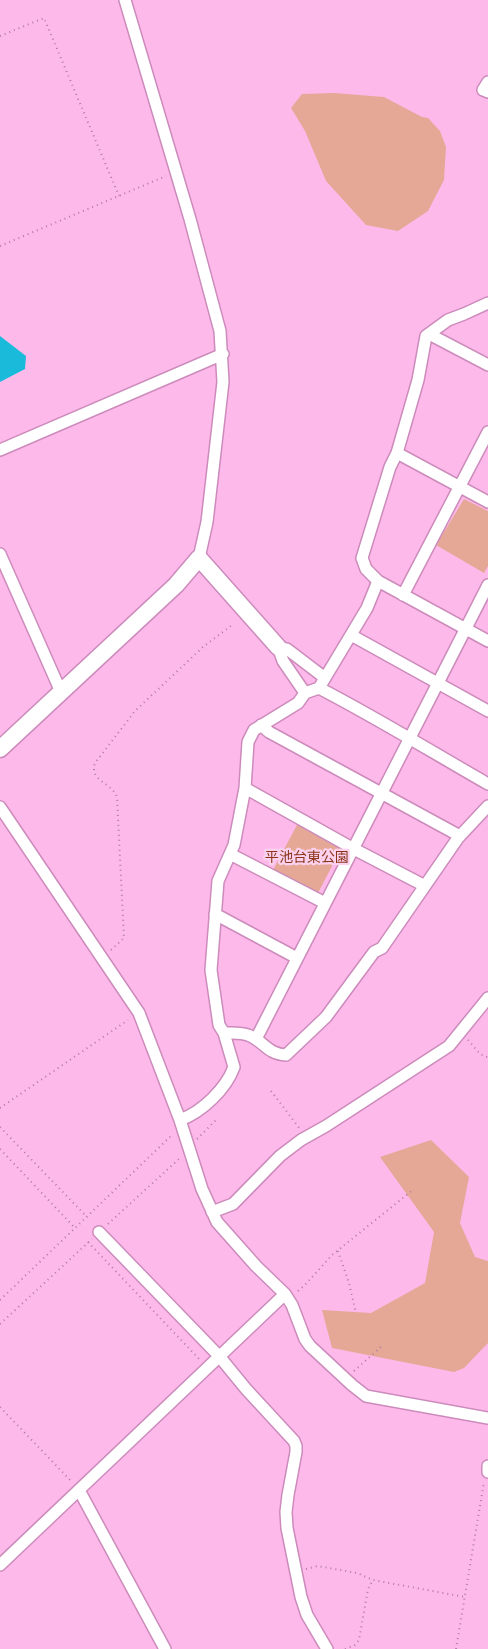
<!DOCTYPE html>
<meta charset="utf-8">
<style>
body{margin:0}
canvas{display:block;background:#feb9eb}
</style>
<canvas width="488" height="1649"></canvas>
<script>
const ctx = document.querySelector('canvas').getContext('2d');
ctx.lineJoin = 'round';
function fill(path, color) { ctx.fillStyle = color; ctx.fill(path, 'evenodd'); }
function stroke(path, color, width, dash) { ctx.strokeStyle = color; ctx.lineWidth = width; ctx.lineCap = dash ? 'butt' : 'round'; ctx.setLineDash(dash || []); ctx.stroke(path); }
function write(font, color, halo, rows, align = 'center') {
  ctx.font = font + ' Overpass,"Noto Sans JP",sans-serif'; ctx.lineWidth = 4.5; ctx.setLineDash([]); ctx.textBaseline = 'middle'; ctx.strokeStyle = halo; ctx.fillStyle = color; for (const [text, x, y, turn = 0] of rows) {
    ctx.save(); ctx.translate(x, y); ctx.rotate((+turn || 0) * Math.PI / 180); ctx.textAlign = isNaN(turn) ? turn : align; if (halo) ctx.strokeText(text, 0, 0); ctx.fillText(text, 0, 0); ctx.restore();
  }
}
fill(new Path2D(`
 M334 93 384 97 422 117 428 118 440 131 446 147 444 180 428 211 398 231 366 225 326 181 305 131 291 108 302 94Z
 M464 499 488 511V566L484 573 436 545Z
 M298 823 342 847 317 895 272 872Z
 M431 1140 469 1177 460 1223 475 1257 488 1261V1343L464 1368 454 1372 332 1348 322 1310 371 1313 425 1283 434 1232 380 1157Z`), '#e5a896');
fill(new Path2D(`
 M0 336 26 356 25 369 0 382Z`), '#19bada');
const street = new Path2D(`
 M125 0 190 219 220 331 223 382 207 522 199 558
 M488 82 483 90 488 92
 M429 334 488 365
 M0 450 223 354
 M397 453 488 502
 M0 554 61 692
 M378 581 488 641
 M403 595 488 432
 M351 635 488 711
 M319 688C377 718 432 752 488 784
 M305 693 283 661 278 647 287 649 325 678
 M261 725 269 732 460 836
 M245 788 354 849 425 886
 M0 807 139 1013 180 1120 202 1189 217 1222 256 1266 285 1294 292 1305 305 1339 310 1346 352 1385 366 1396 488 1418
 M230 854 325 903
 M215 914 297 958
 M224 1033C231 1033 241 1032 248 1035 264 1041 267 1054 286 1055L326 1017 374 952 382 948 458 838 488 806
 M256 1039 488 585
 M180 1120C202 1112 226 1089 234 1067L224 1033 219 1025 211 970 218 881 234 845 245 788 248 742 254 730 298 703 305 693 319 688 367 608 378 581 366 569 362 558 390 467 397 453 418 380 426 336 448 320 464 314 488 303
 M212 1212 233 1204 280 1156 301 1140 326 1126 449 1046 488 998
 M99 1232 219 1356 246 1389 294 1441 296 1446V1452L288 1495 286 1512 287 1528 301 1597 307 1615 327 1649
 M488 1466V1472
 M79 1490 165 1649
 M0 1565 285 1294`);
const secondary = new Path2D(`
 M0 749 176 585 199 558 278 647`);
stroke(street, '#cc8bbb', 14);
stroke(secondary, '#cc8bbb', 19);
stroke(new Path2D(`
 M0 36 44 18 119 196
 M0 246 166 176
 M111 950 124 938 117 797C111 782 89 781 95 763L135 711 203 647 232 625
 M468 1040C474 1046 479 1056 488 1057
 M271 1091 300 1129
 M0 1108 128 1020
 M0 1127 87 1217
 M197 1139 217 1119
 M0 1149 75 1228
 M108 1224 180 1158
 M88 1242 200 1360
 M338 1251 349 1283 356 1313
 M298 1291 305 1285 332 1255 414 1189
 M0 1300 172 1135
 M0 1324 92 1239
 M354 1371 382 1346
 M0 1407 71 1481
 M306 1569 318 1566 357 1573 373 1580 465 1597
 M345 1649 355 1645 359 1640 368 1589 373 1580
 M456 1649 484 1482`), '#af7ca1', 2, [1, 4]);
stroke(street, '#fff', 11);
stroke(secondary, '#fff', 16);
write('14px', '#8b341a', '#fbd1ee', [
 ["平池台東公園",307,859]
]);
</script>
